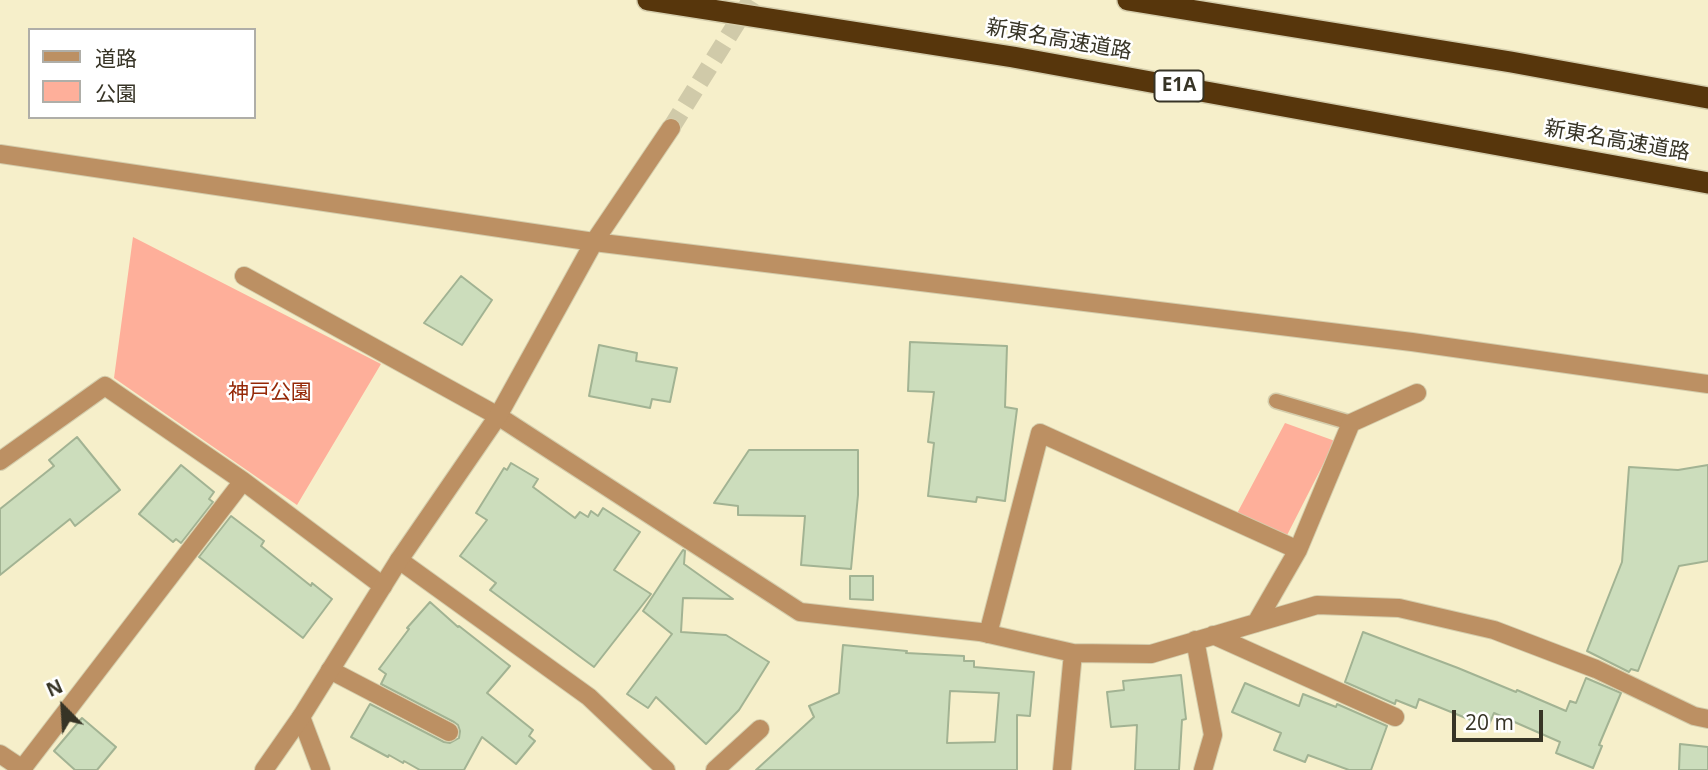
<!DOCTYPE html>
<meta charset="utf-8">
<style>
body{margin:0}
#map{position:relative;width:1708px;height:770px;overflow:hidden;background:#f6efca;font-family:"Open Sans","Noto Sans JP",sans-serif}
canvas{display:block}
.legend{position:absolute;left:28px;top:28px;width:228px;height:91px;box-sizing:border-box;background:#fff;border:2px solid #afaea8;margin:0;padding:9px 12px;list-style:none;font-size:21px;color:#373426}
.legend li{display:flex;align-items:center;gap:14px;height:35px}
.legend b{width:35px;border:2px solid #afaea8}
.north{position:absolute;left:28px;top:672px;width:70px;height:70px;-webkit-text-stroke:5px #fff;paint-order:stroke;rotate:336deg;font-size:19px;font-weight:700;line-height:28px;text-align:center;color:#373426}
.north::after{content:'';display:block;margin:auto;width:24px;height:32px;background:#373426;clip-path:polygon(50% 0,100% 100%,50% 72%,0 100%)}
.scale{position:absolute;left:1452px;top:710px;width:91px;height:32px;box-sizing:border-box;border:4px solid #373426;border-top:0;padding-left:9px;font-size:21px;line-height:24px;white-space:nowrap;color:#373426;-webkit-text-stroke:5px #fff;paint-order:stroke}
</style>
<div id="map">
<canvas width="1708" height="770"></canvas>
<ul class="legend">
<li><b style="height:9px;background:#bc9063"></b>道路</li>
<li><b style="height:19px;background:#feaf9a"></b>公園</li>
</ul>
<div class="north">N</div>
<div class="scale">20 m</div>
</div>
<script>
const ctx = document.querySelector('canvas').getContext('2d');
ctx.lineJoin = 'round';
function fill(path, color) { ctx.fillStyle = color; ctx.fill(path, 'evenodd'); }
function stroke(path, color, width, dash) { ctx.strokeStyle = color; ctx.lineWidth = width; ctx.lineCap = dash ? 'butt' : 'round'; ctx.setLineDash(dash || []); ctx.stroke(path); }
function write(font, color, halo, rows, align = 'center') {
  ctx.font = font + ' "Open Sans","Noto Sans JP",sans-serif'; ctx.lineWidth = 5; ctx.setLineDash([]); ctx.textBaseline = 'middle'; ctx.strokeStyle = halo; ctx.fillStyle = color; for (const [text, x, y, turn = 0] of rows) {
    ctx.save(); ctx.translate(x, y); ctx.rotate((+turn || 0) * Math.PI / 180); ctx.textAlign = isNaN(turn) ? turn : align; if (halo) ctx.strokeText(text, 0, 0); ctx.fillText(text, 0, 0); ctx.restore();
  }
}
fill(new Path2D(`
 M133 237 381 364 297 505 114 378Z
 M1285 423 1335 441 1281 547 1233 521Z`), '#feaf9a');
const building = new Path2D(`
 M461 276 492 300 462 345 424 323Z
 M910 342 1007 346 1005 407 1017 409 1005 501 977 497 976 502 928 496 934 443 928 442 934 392 908 391Z
 M599 345 637 353 636 361 677 368 670 402 652 399 650 408 589 396Z
 M77 437 120 490 75 526 70 519 0 575V509L54 466 49 460Z
 M749 450H858V495L851 569 801 565 805 516 738 515V506L714 503Z
 M511 463 538 479 533 487 575 518 580 512 588 517 591 511 598 516 603 508 640 532 614 570 651 594 594 667 490 590 496 583 460 556 487 520 476 513 504 468 507 470Z
 M181 465 214 492 209 499 213 502 181 543 176 539 173 542 139 514Z
 M1708 465V561L1679 566 1638 671 1631 669 1629 672 1587 651 1622 562 1629 467 1678 470Z
 M231 516 264 541 261 546 311 586 312 583 332 599 303 638 199 557Z
 M683 550 685 551 684 564 733 599 683 598 681 632 726 635 769 662 739 710 706 744 656 697 648 708 627 694 672 634 643 611Z
 M850 576H873V600L850 599Z
 M430 602 458 627 459 626 510 666 487 693 533 730 529 736 535 741 516 764 482 737 464 770H420L404 761 403 763 389 755 388 757 351 737 370 704 444 742 450 743 459 738 460 731 458 725 454 722 381 684 386 674 379 669 409 629 407 628Z
 M1363 632 1458 668 1516 692 1517 690 1566 711 1570 701 1576 703 1586 678 1621 693 1599 745 1602 746 1593 768 1556 753 1560 742 1494 713 1488 727 1419 699 1416 708 1396 700 1395 704 1345 682Z
 M843 645 907 651 906 653 964 656V661H974V667L1034 672 1030 716 1017 715V770H756L814 717 809 706 839 693ZM950 691 999 693 995 742 947 743Z
 M1181 675 1186 719 1182 720 1179 770H1135L1137 725 1111 727 1107 692 1124 690 1123 681Z
 M1245 683 1299 706 1303 694 1336 707 1337 704 1387 726 1371 770H1349L1308 755 1305 762 1274 750 1281 733 1232 712Z
 M82 718 116 747 97 770H75L54 751Z
 M1680 744 1708 747V770H1679Z`);
fill(building, '#ccddbc');
stroke(building, '#a2b393', 2);
stroke(new Path2D(`
 M671 128 751 0`), '#d0caa9', 18, [18, 9]);
const service = new Path2D(`
 M1276 401 1351 423`);
const minor = new Path2D(`
 M244 276 498 416 800 612 980 632 1073 653 1151 654 1317 605 1399 608 1494 630 1596 669 1694 716 1708 719
 M0 461 105 386 243 481
 M1298 550 1351 423 1417 393
 M399 560 589 697 666 770
 M988 634 1040 433 1298 550 1256 623
 M1213 635 1395 717
 M1195 640 1213 735 1203 770
 M330 670 449 732
 M301 717 321 770
 M0 754 24 770
 M22 769 243 481 383 586
 M715 770 760 729
 M1062 770 1073 653`);
const tertiary = new Path2D(`
 M0 154 594 242 1412 342 1708 384
 M264 770 301 717 399 560 498 416 594 242 671 128`);
const motorway = new Path2D(`
 M648 0 1013 57 1708 183
 M1128 0 1511 62 1708 98`);
stroke(service, '#d4cdac', 17);
stroke(minor, '#d4cdac', 20);
stroke(tertiary, '#d4cdac', 20);
stroke(motorway, '#d4cdac', 24);
stroke(service, '#bc9063', 14);
stroke(minor, '#bc9063', 18);
stroke(tertiary, '#bc9063', 18);
stroke(motorway, '#57360c', 21);
for (const [x, y, w] of [
 [1179,86,49]
]) { const box = new Path2D(); box.roundRect(x - w / 2, y - 15.5, w, 31, 5); ctx.fillStyle = '#fff'; ctx.fill(box); stroke(box, '#373426', 2); }
write('bold 19px', '#373426', null, [
 ["E1A",1179,86]
]);
write('21px', '#373426', '#fff', [
 ["新東名高速道路",1059,40,10],
 ["新東名高速道路",1617,141,10]
]);
write('21px', '#952807', '#fff', [
 ["神戸公園",270,393]
]);
</script>
